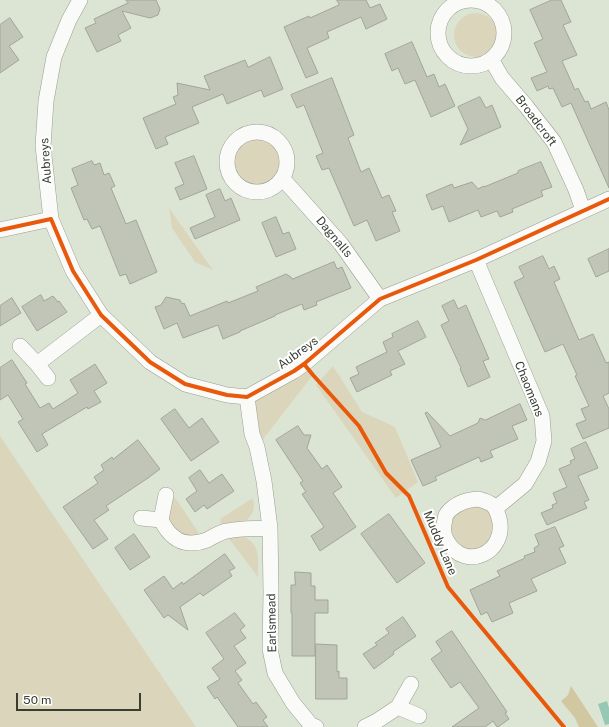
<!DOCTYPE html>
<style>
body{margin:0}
#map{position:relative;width:609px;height:727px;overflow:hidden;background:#dce5d4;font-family:"Public Sans",sans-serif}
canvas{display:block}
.scale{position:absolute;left:16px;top:693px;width:125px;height:18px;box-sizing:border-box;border:2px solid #383e32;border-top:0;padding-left:5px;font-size:12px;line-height:14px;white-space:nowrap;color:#383e32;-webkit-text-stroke:3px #fff;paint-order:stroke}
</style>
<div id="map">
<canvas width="609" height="727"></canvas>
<div class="scale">50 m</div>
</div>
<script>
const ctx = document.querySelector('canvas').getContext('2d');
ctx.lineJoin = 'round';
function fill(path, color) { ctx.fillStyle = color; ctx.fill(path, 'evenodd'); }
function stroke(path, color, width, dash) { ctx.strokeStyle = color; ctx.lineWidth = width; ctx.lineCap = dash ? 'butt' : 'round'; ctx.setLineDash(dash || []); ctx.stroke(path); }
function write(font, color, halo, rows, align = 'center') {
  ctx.font = font + ' "Public Sans",sans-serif'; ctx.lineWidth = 4; ctx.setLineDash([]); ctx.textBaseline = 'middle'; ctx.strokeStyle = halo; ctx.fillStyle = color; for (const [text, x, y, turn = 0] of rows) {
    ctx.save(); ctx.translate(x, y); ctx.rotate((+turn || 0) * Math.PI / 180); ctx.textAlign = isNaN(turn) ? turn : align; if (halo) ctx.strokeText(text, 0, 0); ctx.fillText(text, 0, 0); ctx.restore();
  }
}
fill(new Path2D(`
 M454 35a22 22 0 1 1 44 0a22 22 0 1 1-44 0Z
 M232 162a25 25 0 1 1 50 0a25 25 0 1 1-50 0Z
 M169 208 213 270 195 262 172 228Z
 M304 364 313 375 257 447 247 397Z
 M333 366 362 412 395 427 418 482 396 498 316 385Z
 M0 436 196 727H0Z
 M171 498 176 499 199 533 190 537 176 532 168 519Z
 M253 498C255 510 254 512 246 521L221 524 220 519Z
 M478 499 500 523 484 555 450 548 446 514Z
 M239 534C262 544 258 556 258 577L227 536Z`), '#dbd6bb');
fill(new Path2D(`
 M571 686 598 727H579L575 718 561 701 568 695Z`), '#d1c8a2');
fill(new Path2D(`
 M607 701 609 708V724L605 725 598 704Z`), '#96c8b4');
const building = new Path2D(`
 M126 0H156L160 9 158 15 150 18 122 11 131 28 118 35 121 41 97 52 85 28 96 23 94 19 128 3Z
 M337 0H366L370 8 380 4 387 19 366 29 361 17 327 32 329 38 307 48 318 73 306 78 284 27 309 16 310 18 339 5Z
 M552 0H561L571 22 563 25 577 55 562 61 575 90 578 88 585 102 588 101 591 109 606 102 609 110V188L571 103 562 107 553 88 549 89 548 86 537 91 531 78 547 72 534 43 543 39 530 10Z
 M10 18 23 37 9 46 19 60 0 73V25Z
 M412 42 427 77 434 74 439 87 445 84 455 106 431 117 415 80 405 84 398 68 392 71 385 54Z
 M270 57 283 89 264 97 261 90 227 104 223 94 192 107 199 123 165 137 168 144 156 149 143 118 176 104 173 97 178 95 177 83 210 90 204 76 245 60 248 67Z
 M332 78 354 135 348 138 361 172 369 168 382 198 389 195 396 211 392 212 400 231 376 241 367 220 354 226 329 168 322 170 316 156 323 153 304 105 297 108 291 95Z
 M480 97 486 108 492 105 501 127 460 145 468 129 458 107Z
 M194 156 207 189 180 200 175 188 184 184 175 163Z
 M92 161 94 165 100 163 104 175 109 173 115 186 111 188 126 224 136 220 157 272 130 284 126 274 120 276 100 226 92 229 87 219 84 220 71 188 78 185 72 169Z
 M541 162 552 187 541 191 543 196 512 209 513 212 500 217 497 211 481 217 478 210 449 222 443 206 432 210 426 195 452 184 454 188 472 182 478 189 484 186V187L518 173V171Z
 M220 189 225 201 231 198 240 220 195 239 190 228 215 217 206 195Z
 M276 217 283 234 289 232 296 249 276 257 262 223Z
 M609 249V271L596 277 588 259Z
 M543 256 549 269 554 266 560 279 554 282 579 340 593 334 606 363 609 362V393L603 396 609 409V428L583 439 576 424 586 420 581 409 589 406 575 376 577 375 563 344 545 352 514 282 524 277 519 267Z
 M334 262 337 269 342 267 351 288 316 302 317 305 304 310 302 304 275 315V316L240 331V332L223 339 218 325 183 338 177 323 164 329 155 307 161 305 166 297 180 300 182 304 184 303 190 316 227 301 228 303 258 291 256 287 286 274 291 277 292 279Z
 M41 295 44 301 53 296 58 302 59 301 67 312 37 331 22 307Z
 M12 298 21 313 0 326V306Z
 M454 300 458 309 466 305 489 359 483 361 490 377 468 387 460 369 461 368 441 325 449 321 442 306Z
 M418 321 426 337 398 351 405 364 390 371 392 375 357 392 350 378 359 374 356 367 387 352 383 342 393 337 392 334Z
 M12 360 27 383 25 384 40 408 49 403 53 409 78 393 70 380 95 364 107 383 94 391 101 402 88 409 87 407 42 434 48 445 37 452 18 422 23 419 8 395 0 400V368Z
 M520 404 527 420 512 426 518 439 490 451 493 457 481 462 479 457 435 477 437 480 423 486 411 460 441 447 425 413 427 412 450 436 478 423 480 418 485 420Z
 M175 409 189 428 202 418 219 442 191 461 161 419Z
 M298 426 304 435H311L307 448 322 469 327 465 342 487 333 493 356 527 320 551 311 536 324 527 302 494 306 492 300 483 303 481 276 440Z
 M138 440 160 469 148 478 106 506 109 510 94 520 108 539 93 549 63 507 98 483 94 477 104 470 101 465 112 457 113 459Z
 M586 442 598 468 578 476 589 500 584 502 587 508 547 525 541 513 553 508 552 505 557 503 553 493 567 487 559 469 571 464 570 461 575 459 571 449Z
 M200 470 209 483 222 474 234 491 207 509 204 505 195 512 186 499 197 491 189 478Z
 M389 514 425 563 397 583 361 534Z
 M555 527 564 546 559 548 566 563 531 579 537 591 509 603 513 613 492 622 487 612 481 615 470 590 500 576 497 571 525 558 524 556 535 552 534 548 539 545 535 535Z
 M134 534 150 557 130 570 115 548Z
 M225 554 235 568 229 571 232 576 203 596 200 593 180 607 188 630 168 615 164 618 144 590 164 576 173 589 182 582 183 584Z
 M295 572 311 573V586H315V600H328V613H315V656H292V613H291V585H295Z
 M235 613 245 626 240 630 246 638 234 646 246 663 235 671 242 680 238 683 253 704 256 702 267 717 263 720 268 727H238L217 697 215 699 207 687 220 679 212 668 224 659 206 633Z
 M403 617 416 636 393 652 394 654 374 669 363 654 377 645 375 643 389 633 386 629Z
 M452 631 507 712 505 713 509 719 498 727H497L493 721 485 727H452L479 708 460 682 451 688 431 659 442 651 436 642Z
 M316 644 337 645V672L339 671V678H347V699H316Z`);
fill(building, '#c1c5b8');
stroke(building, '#a1a597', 1);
const street = new Path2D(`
 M80 0 69 20 54 57 46 101 43 146 51 219 73 271 101 315 150 362 185 384 227 395 247 397 294 371 304 364 380 299 476 260 609 199
 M438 33a33 33 0 1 1 66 0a33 33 0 1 1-66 0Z
 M491 59 502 78 526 106 554 142 576 190 583 210
 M227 162a30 30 0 1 1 60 0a30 30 0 1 1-60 0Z
 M283 179 341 244 380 299
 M0 230 51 219
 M476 260 542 416 544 441 538 462 525 484 496 508
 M20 346 37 364 48 378
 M37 364 101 315
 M247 397 252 434 257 447 264 481 270 528 271 592 270 649 275 673 293 703 311 725 316 727
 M166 495 161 520C164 526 168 533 174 537 183 545 197 544 207 540 213 537 220 532 227 531 241 528 256 529 270 528
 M478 499C492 503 495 504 499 518 508 552 465 573 447 541 444 536 443 529 444 524 445 521 445 517 446 515 447 513 449 511 450 510 459 502 467 500 478 499Z
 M141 518 161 520
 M398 707 419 716
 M365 727 377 721 398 707 411 684`);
stroke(street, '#979d90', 16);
stroke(street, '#fafbf9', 15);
stroke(new Path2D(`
 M0 230 51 219 73 271 101 315 150 362 185 384 227 395 247 397 294 371 304 364 380 299 476 260 609 199
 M304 364 313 375 359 426 386 473 409 496 448 587 564 727`), '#e8590c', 4);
write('12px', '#383e32', '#fff', [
 ["Broadcroft",536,121,53],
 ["Aubreys",46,161,-94],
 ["Dagnalls",334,237,50],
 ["Aubreys",298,353,-36],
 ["Chaomans",529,389,68],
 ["Muddy Lane",440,543,67],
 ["Earlsmead",272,623,-91]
]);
</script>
